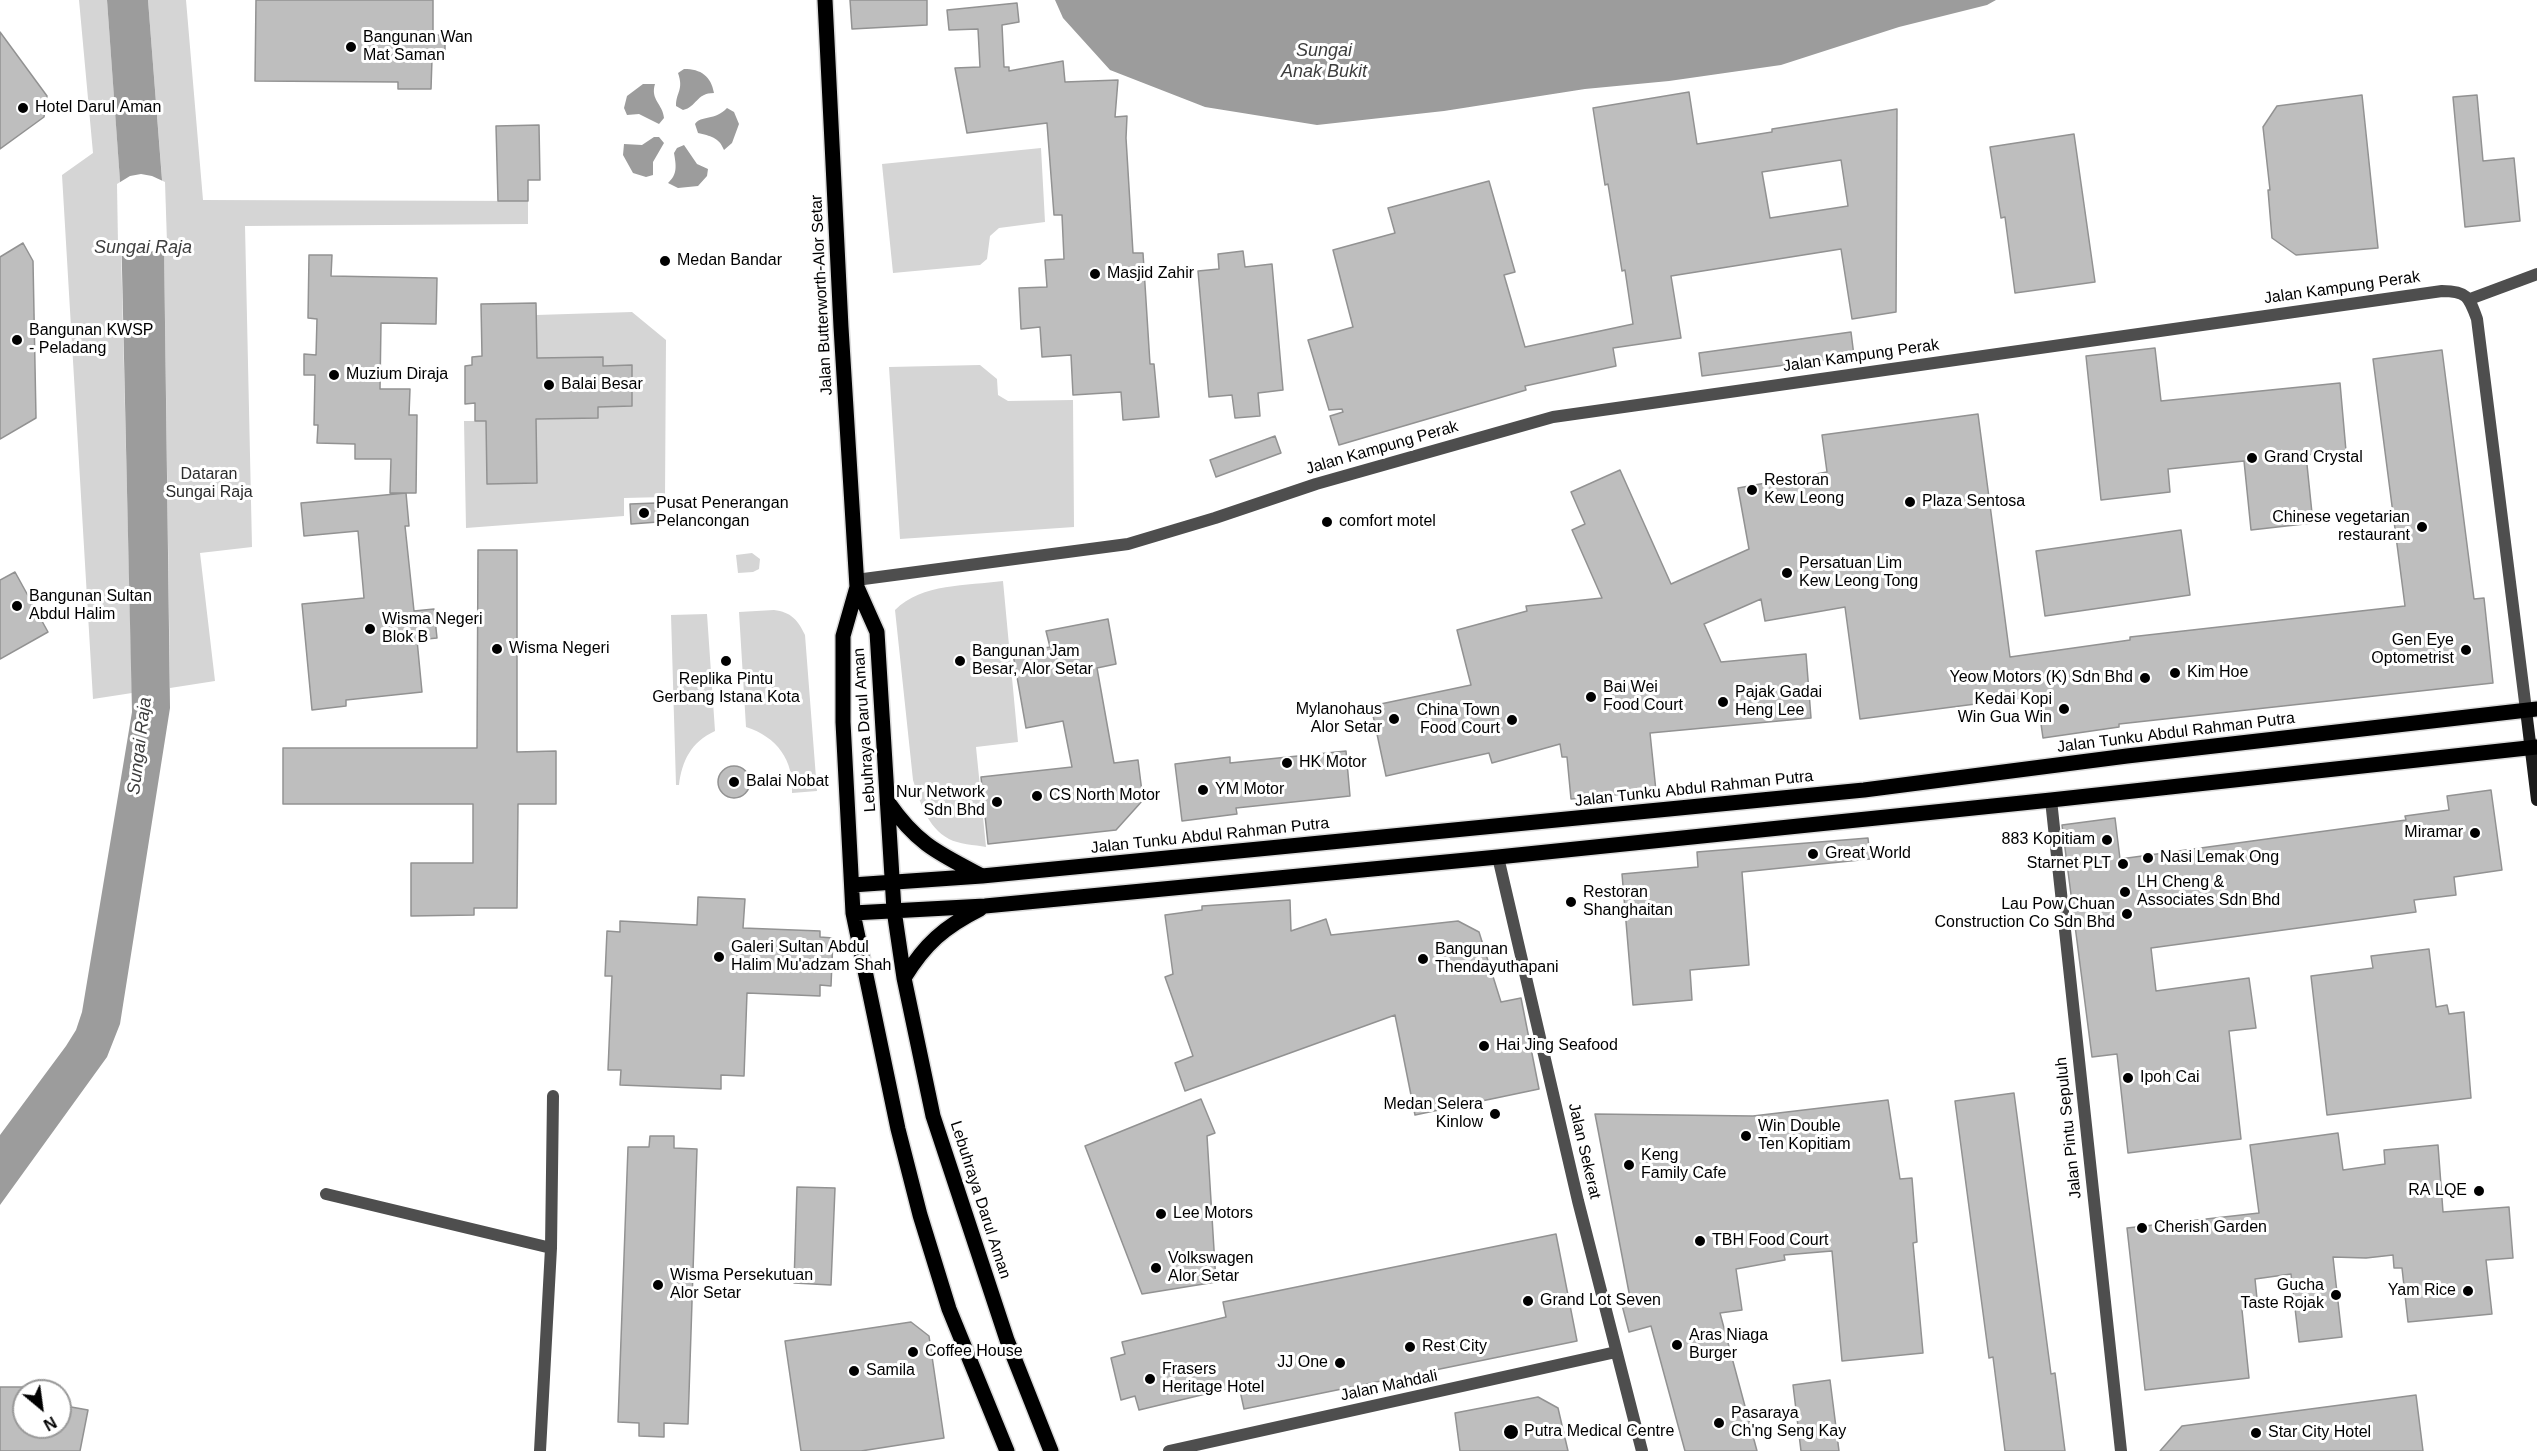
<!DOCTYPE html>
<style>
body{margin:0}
#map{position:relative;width:2537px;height:1451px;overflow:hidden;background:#fff;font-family:Helvetica,sans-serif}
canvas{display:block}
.north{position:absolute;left:12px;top:1379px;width:60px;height:60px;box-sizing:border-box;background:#fff;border:2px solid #999;border-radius:50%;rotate:151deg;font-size:16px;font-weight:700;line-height:24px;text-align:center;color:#000}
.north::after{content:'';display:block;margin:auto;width:21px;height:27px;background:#000;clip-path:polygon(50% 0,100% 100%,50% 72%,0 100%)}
</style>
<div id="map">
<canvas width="2537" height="1451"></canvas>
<div class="north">N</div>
</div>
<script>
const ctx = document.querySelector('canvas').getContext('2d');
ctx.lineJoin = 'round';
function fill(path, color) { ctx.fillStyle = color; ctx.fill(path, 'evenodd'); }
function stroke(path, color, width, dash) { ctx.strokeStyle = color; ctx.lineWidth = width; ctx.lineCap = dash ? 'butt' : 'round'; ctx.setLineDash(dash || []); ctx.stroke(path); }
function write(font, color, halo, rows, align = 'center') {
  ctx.font = font + ' Helvetica,sans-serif'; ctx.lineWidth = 6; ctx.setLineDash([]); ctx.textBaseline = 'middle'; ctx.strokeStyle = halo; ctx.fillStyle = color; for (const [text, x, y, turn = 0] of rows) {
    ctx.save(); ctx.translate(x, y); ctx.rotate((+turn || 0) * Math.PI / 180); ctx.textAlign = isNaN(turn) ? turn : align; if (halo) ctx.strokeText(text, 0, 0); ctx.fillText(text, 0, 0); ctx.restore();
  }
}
fill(new Path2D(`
 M79 0H107L120 180 162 179 148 0H186L203 200 528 201V224L245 226 252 547 200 553 215 681 170 688 164 246 121 248 132 693 93 699 62 175 93 153Z
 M1041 148 1045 222 999 228 990 236 987 259 980 265 893 273 882 164Z
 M632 312 666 340 665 497 624 498V516L466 528 464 421H486L487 484 536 483V419L598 417V407L632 406V365L603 366 537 358 536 315Z
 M980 365 997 379 998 395 1008 401 1073 400 1074 527 900 539 889 367Z
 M752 553 760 559 759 569 753 572 738 573 736 555Z
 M1003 581 1018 742 976 747 986 847C975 845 958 844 949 839 927 827 920 802 913 780L895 610C922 583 967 586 1003 581Z
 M774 610C791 612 798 620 805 635L817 791 792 793C794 760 777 737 746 727L739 612Z
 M707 614 715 731C691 742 682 761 679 785H676L671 615Z`), '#d5d5d5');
fill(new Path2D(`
 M107 0H148L162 180 164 246 170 708 120 1024 107 1057 0 1205V1135L66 1046 76 1030 82 1012 132 712 120 181Z
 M1055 0H1996L1987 5 1899 27 1781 65 1669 81 1585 89 1444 111 1317 125 1205 107 1110 70 1063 18Z
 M684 69C701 69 711 76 714 93 696 93 697 107 683 110L676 106C676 92 684 90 678 73Z
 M643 84H655C650 100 663 104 664 118L659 124 639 114 627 115 624 108 627 96Z
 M727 108 734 112 739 124 732 143 724 150C719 137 710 136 698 133L695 124C701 115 715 121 727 108Z
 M654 137H659L664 143 653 162V175L646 177 633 173 623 155 624 144 642 145Z
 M684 145 697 164 708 169 707 176 698 186 678 188 668 183C678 174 676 165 674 153L677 148Z`), '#9c9c9c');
fill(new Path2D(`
 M141 174 152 176 165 182 167 243 154 251 143 253 132 251 118 244 117 184 130 176Z`), '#fff');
const building = new Path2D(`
 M256 0H433V35H445V59H432L431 89H398V82L255 81Z
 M850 0H927V25L852 29Z
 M1017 3 1019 22 1002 25 1004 67H1009V71L1063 61 1065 82 1118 80 1115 117 1127 116 1126 138 1133 253H1143L1150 364H1154L1159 417 1123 420 1121 392 1073 395 1071 355 1042 357 1040 327 1021 329 1019 288 1047 287 1045 260 1064 259 1062 215H1054L1047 123 967 133 955 68 980 67 978 29 949 30 947 10Z
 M0 32 47 96 44 117 0 149Z
 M1689 92 1697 144 1772 132V129L1897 109 1896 312 1852 319 1841 249 1671 276 1681 338 1613 348 1616 366 1525 386 1526 390 1339 445 1330 416 1343 412 1342 409 1329 410 1308 340 1353 327 1333 250 1395 233 1388 208 1489 181 1515 272 1504 275 1525 347 1633 324 1625 270 1622 271 1608 184 1605 185 1593 108ZM1841 160 1848 206 1770 218 1762 172Z
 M2362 95 2378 248 2296 255 2272 238 2268 190H2270L2263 127 2277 106Z
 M2477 95 2483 161 2514 158 2520 221 2465 227 2453 97Z
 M539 125 540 180H528V201H498L496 126Z
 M2074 134 2095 282 2015 293 2005 217 2001 218 1990 147Z
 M23 243 33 261 36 418 0 439V257Z
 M1243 251 1245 267 1272 264 1283 390 1258 393 1260 416 1235 418 1232 395 1209 397 1198 271 1219 269 1218 254Z
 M309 255H332L331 276 437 278 436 324 381 323 380 389H410L409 415H417L416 493H390L391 459H355V444L317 443 318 425H314L315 375H304V354L316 355 317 319 308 318Z
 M536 303 537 358 603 357V366L632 365V406L598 407V418L536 419 537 483 487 484 486 421H475V403L465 404V366L472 365V357L482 356 481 304Z
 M1851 332 1854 356 1702 376 1699 353Z
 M2155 348 2161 401 2340 383 2346 451 2306 455 2313 523 2251 530 2244 461 2168 469 2170 492 2101 500 2086 356Z
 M2442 350 2474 599 2484 598 2493 683 2119 724V727L2043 738 2037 696 1860 719 1845 607 1765 621 1761 599 1704 624 1721 662 1806 654 1811 718 1650 733 1656 791 1571 799 1567 757H1562L1560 744 1492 763 1489 753 1386 776 1371 706 1471 685 1457 630 1527 611 1526 606 1602 598 1572 530 1585 524 1571 492 1620 470 1671 584 1749 549 1738 488 1827 472 1822 435 1978 414 2010 657 2130 640V637L2405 606 2373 359Z
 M1275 436 1281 453 1216 477 1210 460Z
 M406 493 409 526H405L414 611 434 609 437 638 417 640 422 692 346 700V706L312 710 302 604 364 598 358 531 304 536 301 503Z
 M656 503 658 522 631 524 630 504Z
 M2181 530 2190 595 2045 616 2036 551Z
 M478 550H517V752L556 751V804H518L517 908H474V915L411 916V863H473V804H283V748H477Z
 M15 572 48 632 0 659V580Z
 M1108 619 1116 664 1097 668 1114 763 1138 760 1143 800 1116 830 988 844 981 777 1072 767 1063 721 1026 728 1013 654 1050 647 1046 631Z
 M1346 751 1350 796 1236 808 1237 814 1182 821 1175 764 1230 757V763Z
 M718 782a16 16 0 1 1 32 0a16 16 0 1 1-32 0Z
 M2491 790 2502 870 2454 877 2456 895 2414 900 2416 912 2151 948 2156 991 2249 978 2256 1028 2229 1031 2241 1139 2128 1153 2117 1054 2092 1057 2062 825 2115 818 2120 859 2406 820 2405 816 2449 810 2447 796Z
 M1868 838 1870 859 1742 872 1749 965 1690 970 1692 1000 1633 1005 1622 874 1698 867 1697 852Z
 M698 897 745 899 743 928 820 931V937L833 938 831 986 820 985V996L747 993 744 1076 721 1075V1089L620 1085 621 1070H608L612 976H605L607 931 620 932V921L697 925Z
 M1290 900 1291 931 1326 919 1331 935 1458 921 1479 932 1501 1002 1521 998 1539 1089 1415 1115 1395 1015 1185 1091 1175 1063 1193 1056 1165 977 1173 974 1165 915 1202 910V906Z
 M2429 949 2436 1007 2447 1005 2449 1014 2464 1012 2471 1098 2327 1115 2311 976 2373 968 2371 956Z
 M2014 1093 2051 1374 2055 1373 2065 1451H2005L1993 1357 1989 1358 1955 1101Z
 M1201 1099 1215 1133 1207 1136 1216 1282 1142 1294 1085 1146Z
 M1888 1100 1900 1179 1912 1178 1917 1242 1913 1243 1923 1353 1842 1361 1832 1251 1784 1255 1785 1260 1736 1269 1742 1310 1720 1313 1757 1451H1685L1651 1326 1629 1332 1622 1305 1631 1303 1595 1114 1753 1116Z
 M2338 1133 2343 1170 2385 1164 2384 1150 2438 1145 2443 1212 2509 1207 2513 1258 2486 1260 2492 1314 2408 1322 2402 1268H2394L2393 1255 2366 1258 2333 1257 2342 1337 2299 1342 2291 1274 2255 1279 2258 1308 2242 1310 2249 1378 2145 1390 2127 1228 2259 1213 2250 1145Z
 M650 1136H674V1148L697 1149 688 1424 664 1423V1437L639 1436V1423L618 1422 628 1147H649Z
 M797 1187 835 1188 831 1285 794 1283Z
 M1556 1234 1577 1341 1244 1409 1239 1386 1139 1410 1135 1396 1121 1400 1111 1358 1125 1354 1122 1342 1226 1317 1223 1302Z
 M911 1322 929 1336 944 1438 861 1451H801L785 1341Z
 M1830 1380 1839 1451H1801L1793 1385Z
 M0 1387H24V1427H60V1405L88 1410 80 1451H0Z
 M2416 1395 2423 1451H2160L2182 1426Z
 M1538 1397 1558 1408 1568 1451H1460L1455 1413Z`);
fill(building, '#bebebe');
stroke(building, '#929292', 1.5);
const primary = new Path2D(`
 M825 0 841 327 857 587 843 636V722L853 913 898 1129 920 1215 949 1309 1007 1451
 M857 587 877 632 894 910 904 978 933 1116 1007 1340 1051 1451
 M888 802C917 844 938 853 982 876
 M852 885 982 876 1864 790 2127 756 2537 709
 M853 913 985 906 1498 857 2051 800 2537 747
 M904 978C925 944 944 927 980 909`);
stroke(primary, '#dbdbdb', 18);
stroke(new Path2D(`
 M2470 299 2537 274
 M856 580 1128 544 1215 518 1316 484 1553 417 2442 291C2467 291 2469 297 2477 319L2526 710
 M2051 800 2121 1451
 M1498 857 1578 1201 1642 1451
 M326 1194 551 1248
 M540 1451 551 1248 553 1096
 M1169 1451 1616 1352`), '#4e4e4e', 12);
stroke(new Path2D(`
 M2526 710 2537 800`), '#1b1b1b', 12);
stroke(primary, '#000', 15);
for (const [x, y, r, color] of [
 [351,47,6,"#000"],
 [23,108,6,"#000"],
 [665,261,6,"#000"],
 [1095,274,6,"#000"],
 [17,340,6,"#000"],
 [334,375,6,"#000"],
 [549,385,6,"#000"],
 [2252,458,6,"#000"],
 [1752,490,6,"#000"],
 [1910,502,6,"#000"],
 [644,513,6,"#000"],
 [1327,522,6,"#000"],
 [2422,527,6,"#000"],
 [1787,573,6,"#000"],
 [17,606,6,"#000"],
 [370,629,6,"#000"],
 [497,649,6,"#000"],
 [2466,650,6,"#000"],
 [726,661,6,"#000"],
 [960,661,6,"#000"],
 [2175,673,6,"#000"],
 [2145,678,6,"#000"],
 [1591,697,6,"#000"],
 [1723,702,6,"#000"],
 [2064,709,6,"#000"],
 [1394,719,6,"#000"],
 [1512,720,6,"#000"],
 [1287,763,6,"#000"],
 [734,782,6,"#000"],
 [1203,790,6,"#000"],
 [1037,796,6,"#000"],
 [997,802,6,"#000"],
 [2475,833,6,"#000"],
 [2107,840,6,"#000"],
 [1813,854,6,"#000"],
 [2148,858,6,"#000"],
 [2123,864,6,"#000"],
 [2125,892,6,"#000"],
 [1571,902,6,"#000"],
 [2127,914,6,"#000"],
 [719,957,6,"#000"],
 [1423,959,6,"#000"],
 [1484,1046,6,"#000"],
 [2128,1078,6,"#000"],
 [1495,1114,6,"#000"],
 [1746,1136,6,"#000"],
 [1629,1165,6,"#000"],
 [2479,1191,6,"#000"],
 [1161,1214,6,"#000"],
 [2142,1228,6,"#000"],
 [1700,1241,6,"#000"],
 [1156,1268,6,"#000"],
 [658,1285,6,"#000"],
 [2468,1291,6,"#000"],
 [2336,1295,6,"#000"],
 [1528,1301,6,"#000"],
 [1677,1345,6,"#000"],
 [1410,1347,6,"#000"],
 [913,1352,6,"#000"],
 [1340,1363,6,"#000"],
 [854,1371,6,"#000"],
 [1150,1379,6,"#000"],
 [1719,1423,6,"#000"],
 [1511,1432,8,"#000"],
 [2256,1433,6,"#000"]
]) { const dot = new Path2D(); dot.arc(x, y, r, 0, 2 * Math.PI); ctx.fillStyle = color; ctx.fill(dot); stroke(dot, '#fff', 2); }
write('16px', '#000', '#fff', [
 ["Bangunan Wan",363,38],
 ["Mat Saman",363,56],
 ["Hotel Darul Aman",35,108],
 ["Medan Bandar",677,261],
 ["Masjid Zahir",1107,274],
 ["Bangunan KWSP",29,331],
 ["- Peladang",29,349],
 ["Muzium Diraja",346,375],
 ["Balai Besar",561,385],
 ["Grand Crystal",2264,458],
 ["Restoran",1764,481],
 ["Kew Leong",1764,499],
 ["Plaza Sentosa",1922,502],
 ["Pusat Penerangan",656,504],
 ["Pelancongan",656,522],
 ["Chinese vegetarian",2410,518,"right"],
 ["restaurant",2410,536,"right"],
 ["comfort motel",1339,522],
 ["Persatuan Lim",1799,564],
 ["Kew Leong Tong",1799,582],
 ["Bangunan Sultan",29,597],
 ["Abdul Halim",29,615],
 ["Wisma Negeri",382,620],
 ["Blok B",382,638],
 ["Gen Eye",2454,641,"right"],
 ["Optometrist",2454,659,"right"],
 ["Wisma Negeri",509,649],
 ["Bangunan Jam",972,652],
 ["Besar, Alor Setar",972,670],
 ["Kim Hoe",2187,673],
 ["Yeow Motors (K) Sdn Bhd",2133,678,"right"],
 ["Replika Pintu",726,680,"center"],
 ["Gerbang Istana Kota",726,698,"center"],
 ["Bai Wei",1603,688],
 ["Food Court",1603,706],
 ["Pajak Gadai",1735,693],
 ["Heng Lee",1735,711],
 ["Kedai Kopi",2052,700,"right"],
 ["Win Gua Win",2052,718,"right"],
 ["Mylanohaus",1382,710,"right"],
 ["Alor Setar",1382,728,"right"],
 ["China Town",1500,711,"right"],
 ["Food Court",1500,729,"right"],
 ["HK Motor",1299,763],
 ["Balai Nobat",746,782],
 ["YM Motor",1215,790],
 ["Nur Network",985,793,"right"],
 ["Sdn Bhd",985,811,"right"],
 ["CS North Motor",1049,796],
 ["Miramar",2463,833,"right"],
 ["883 Kopitiam",2095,840,"right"],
 ["Great World",1825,854],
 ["Nasi Lemak Ong",2160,858],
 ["Starnet PLT",2111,864,"right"],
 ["LH Cheng &",2137,883],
 ["Associates Sdn Bhd",2137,901],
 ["Restoran",1583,893],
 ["Shanghaitan",1583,911],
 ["Lau Pow Chuan",2115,905,"right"],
 ["Construction Co Sdn Bhd",2115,923,"right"],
 ["Galeri Sultan Abdul",731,948],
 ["Halim Mu'adzam Shah",731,966],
 ["Bangunan",1435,950],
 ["Thendayuthapani",1435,968],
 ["Hai Jing Seafood",1496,1046],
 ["Ipoh Cai",2140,1078],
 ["Medan Selera",1483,1105,"right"],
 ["Kinlow",1483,1123,"right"],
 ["Win Double",1758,1127],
 ["Ten Kopitiam",1758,1145],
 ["Keng",1641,1156],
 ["Family Cafe",1641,1174],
 ["RA LQE",2467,1191,"right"],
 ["Lee Motors",1173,1214],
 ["Cherish Garden",2154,1228],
 ["TBH Food Court",1712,1241],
 ["Volkswagen",1168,1259],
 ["Alor Setar",1168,1277],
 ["Wisma Persekutuan",670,1276],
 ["Alor Setar",670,1294],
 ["Gucha",2324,1286,"right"],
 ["Taste Rojak",2324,1304,"right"],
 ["Yam Rice",2456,1291,"right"],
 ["Grand Lot Seven",1540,1301],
 ["Aras Niaga",1689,1336],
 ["Burger",1689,1354],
 ["Rest City",1422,1347],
 ["Coffee House",925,1352],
 ["JJ One",1328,1363,"right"],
 ["Frasers",1162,1370],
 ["Heritage Hotel",1162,1388],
 ["Samila",866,1371],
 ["Pasaraya",1731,1414],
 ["Ch'ng Seng Kay",1731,1432],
 ["Putra Medical Centre",1524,1432],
 ["Star City Hotel",2268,1433]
], 'left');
write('16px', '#000', '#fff', [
 ["Jalan Kampung Perak",2342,288,-8],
 ["Jalan Butterworth-Alor Setar",822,295,-93],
 ["Jalan Kampung Perak",1861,356,-8],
 ["Jalan Kampung Perak",1382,448,-16],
 ["Lebuhraya Darul Aman",865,730,-94],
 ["Jalan Tunku Abdul Rahman Putra",2176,733,-7],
 ["Jalan Tunku Abdul Rahman Putra",1694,789,-6],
 ["Jalan Tunku Abdul Rahman Putra",1210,836,-6],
 ["Jalan Pintu Sepuluh",2069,1128,-96],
 ["Jalan Sekerat",1584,1151,77],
 ["Lebuhraya Darul Aman",980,1200,72],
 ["Jalan Mahdali",1389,1386,-12]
]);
write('16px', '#2c2c2c', '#fff', [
 ["Dataran",209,475],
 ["Sungai Raja",209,493]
]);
write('italic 18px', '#3d3d3d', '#fff', [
 ["Sungai",1324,51],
 ["Anak Bukit",1324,72],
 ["Sungai Raja",143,248],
 ["Sungai Raja",140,746,-83]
]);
</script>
